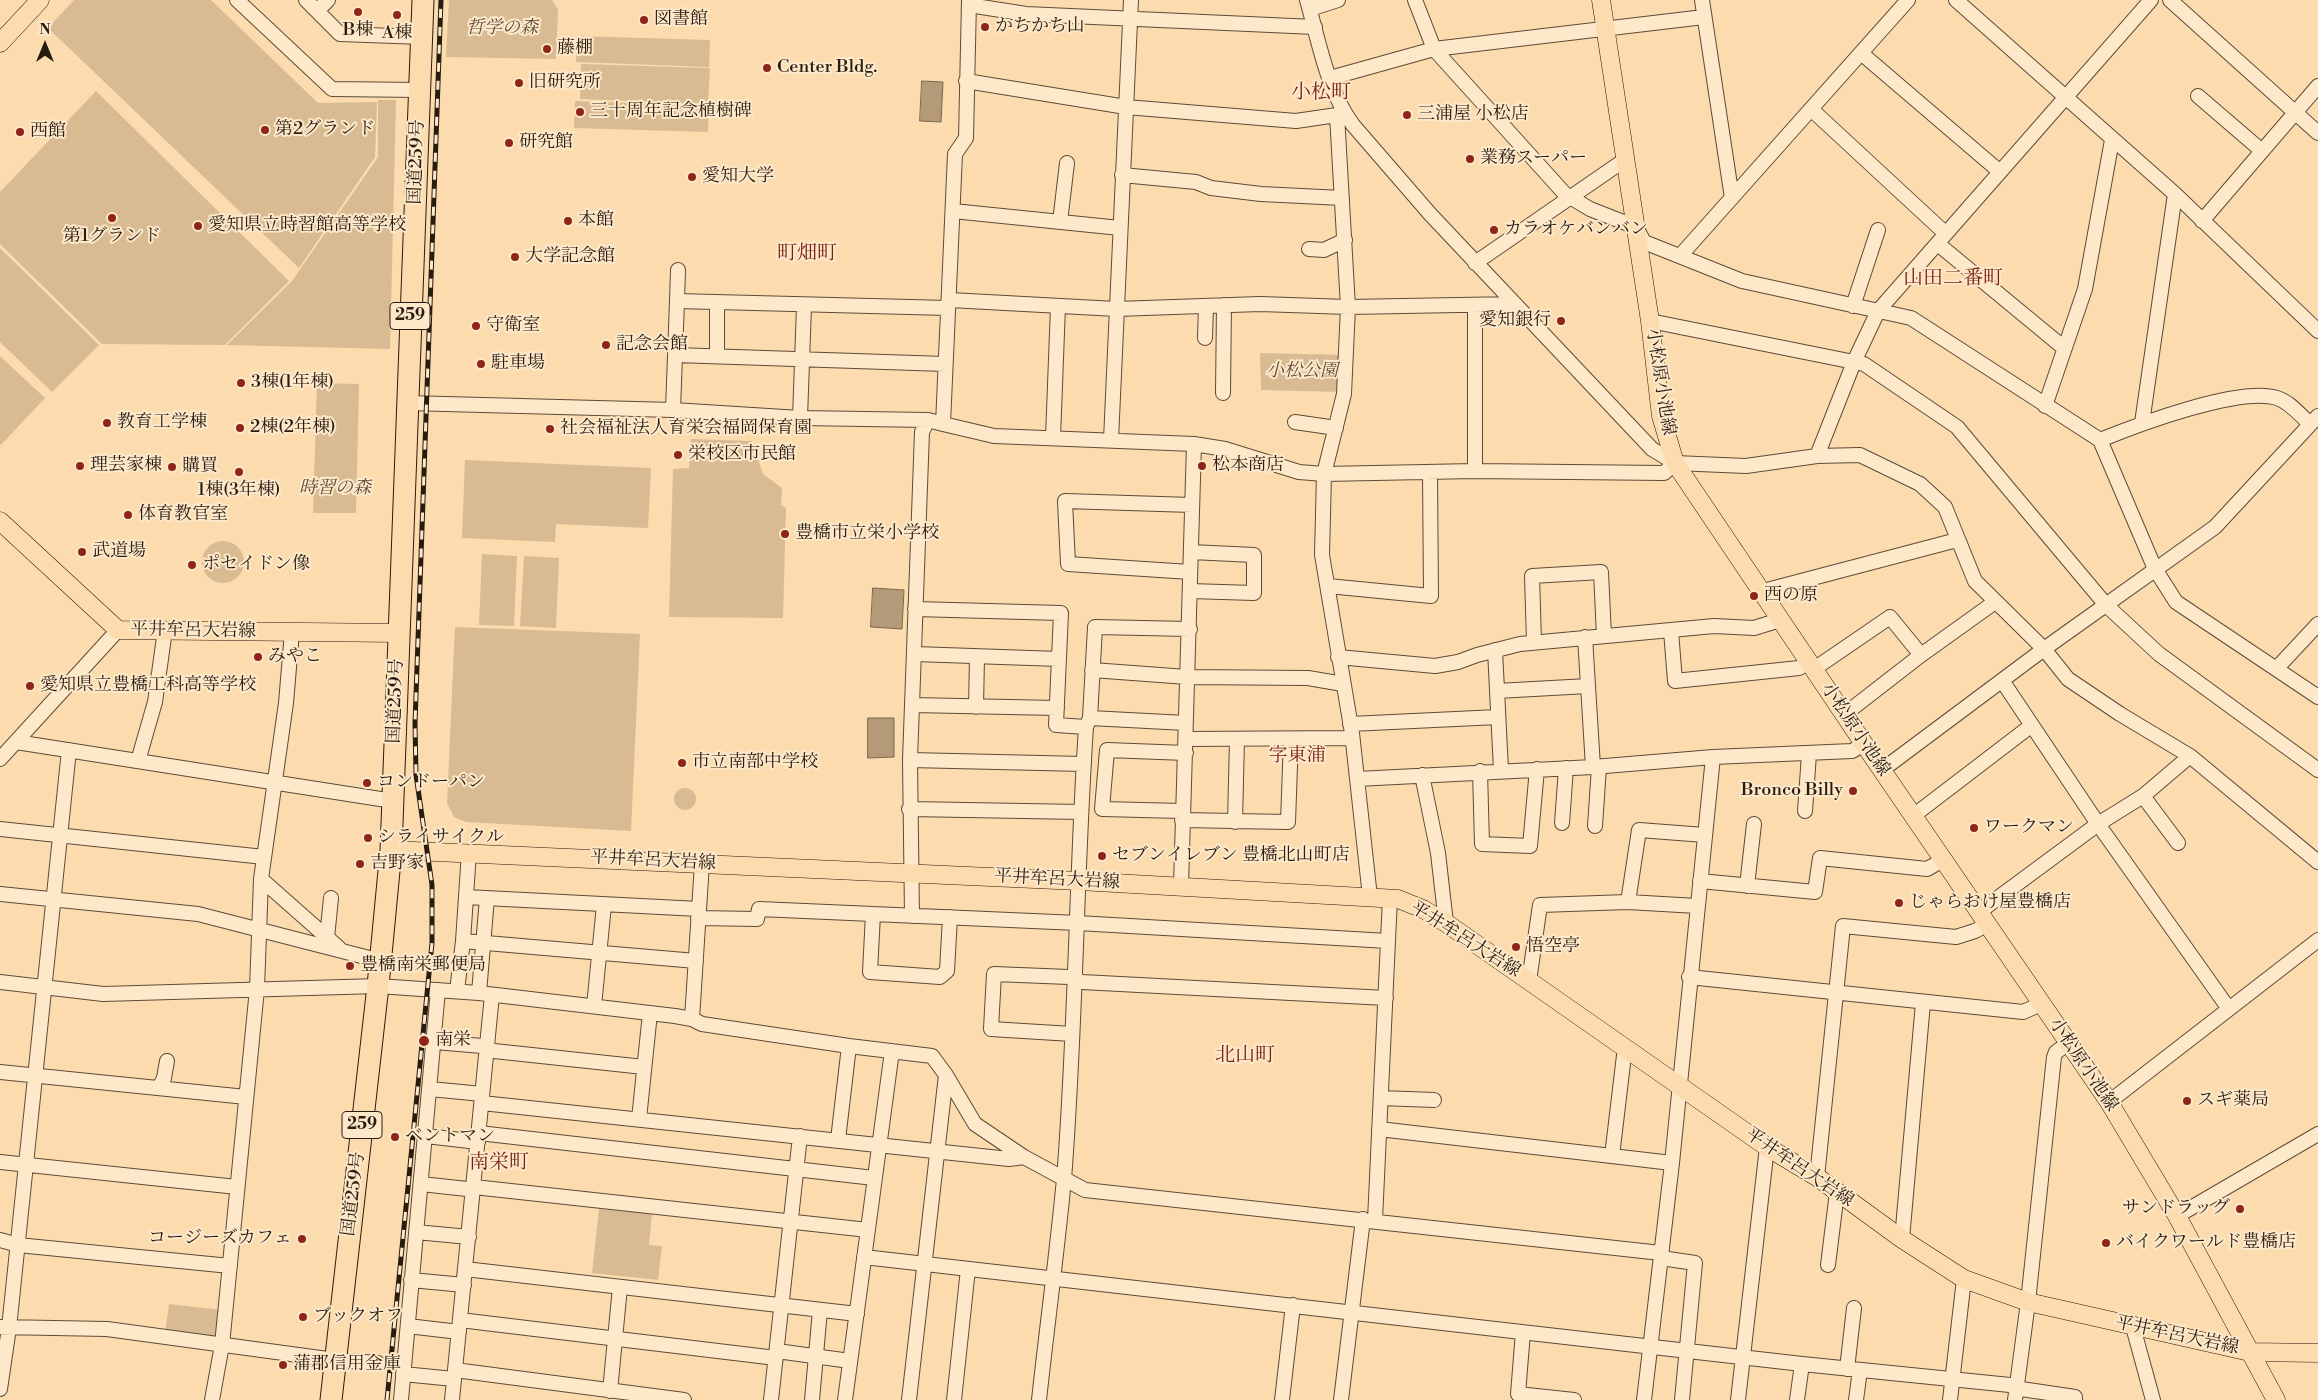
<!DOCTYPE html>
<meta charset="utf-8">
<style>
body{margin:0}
#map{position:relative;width:2318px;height:1400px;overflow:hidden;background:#fcdcae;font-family:"Libre Bodoni",serif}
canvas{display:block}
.north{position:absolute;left:20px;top:20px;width:50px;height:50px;-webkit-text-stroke:4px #fde8ca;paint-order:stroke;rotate:0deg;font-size:14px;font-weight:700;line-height:20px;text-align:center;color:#281b10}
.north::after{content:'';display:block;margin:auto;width:18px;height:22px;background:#281b10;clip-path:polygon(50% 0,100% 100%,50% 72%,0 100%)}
</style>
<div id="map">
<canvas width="2318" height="1400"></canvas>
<div class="north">N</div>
</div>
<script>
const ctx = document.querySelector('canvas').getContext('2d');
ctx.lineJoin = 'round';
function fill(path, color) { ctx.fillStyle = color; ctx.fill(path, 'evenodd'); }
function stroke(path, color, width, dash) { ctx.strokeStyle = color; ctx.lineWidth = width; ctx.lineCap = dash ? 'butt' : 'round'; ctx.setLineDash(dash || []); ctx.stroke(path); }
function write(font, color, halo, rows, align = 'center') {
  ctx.font = font + ' "Libre Bodoni","Noto Serif JP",serif'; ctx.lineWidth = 4; ctx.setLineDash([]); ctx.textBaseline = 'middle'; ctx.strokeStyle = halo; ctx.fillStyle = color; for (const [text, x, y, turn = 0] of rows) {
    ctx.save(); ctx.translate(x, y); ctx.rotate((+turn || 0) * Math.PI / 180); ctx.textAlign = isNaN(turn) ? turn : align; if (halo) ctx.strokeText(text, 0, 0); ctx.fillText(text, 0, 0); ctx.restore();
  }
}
fill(new Path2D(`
 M74 0H211L318 103 377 102 375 157 299 268 48 28Z
 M449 0H552L558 10 556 59 446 57Z
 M577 36 710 40 709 67 576 62Z
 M581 64 710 68 708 104 580 99Z
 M96 91 289 281 225 345 102 344 0 244V192Z
 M378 100H396L390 349 227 345 292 281 378 157Z
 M575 101 709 106 708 132 574 128Z
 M0 248 99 345 52 392 0 342Z
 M1260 353 1343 355 1342 392 1261 390Z
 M0 356 45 398 1 445 0 444Z
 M317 383 359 384 356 513H313Z
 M691 439 752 441 763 474 782 488 781 505 786 508 783 618 669 617 673 469 689 468Z
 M465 460 651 468 648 528 556 524 555 542 462 538Z
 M202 562a21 21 0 1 1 42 0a21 21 0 1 1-42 0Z
 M482 554 517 556 514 626 479 625Z
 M524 556 559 558 556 628 520 626Z
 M455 627 640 634 631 831 466 822 454 817 447 803Z
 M674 799a11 11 0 1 1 22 0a11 11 0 1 1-22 0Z
 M599 1209 652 1214 649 1245 662 1246 658 1280 592 1273Z
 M169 1304 221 1310 218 1341 165 1334Z`), '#d8bb93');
const water = new Path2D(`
 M922 81 943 82 941 122 920 121Z
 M873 588 904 590 902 629 871 627Z
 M868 718H894V757L868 758Z`);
fill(water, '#b49a78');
stroke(water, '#7c674e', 1);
const minor = new Path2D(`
 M237 0 332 89 420 90
 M306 0 340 34 422 37
 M1307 0C1319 42 1327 90 1353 125L1430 214 1652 449 1675 463 1746 466 1817 456 1860 455 1920 484 1945 507 1975 581 2044 649 2068 679 2120 714 2190 756 2318 862
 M1415 0 1434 49 1565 194 1590 209 1636 227 1644 242 1742 281 1911 318 2100 440 2155 569 2176 602 2318 697
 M1702 0 1732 198
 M1956 0 2175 194 2318 331
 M2170 0 2318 133
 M969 5 1026 14 1315 27
 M1310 9 1338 0
 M317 11 328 0
 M1861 53 1999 171
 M1330 78 1434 49 1704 17
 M966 81 1126 107 1296 121 1337 115 1342 111
 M2198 96 2262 151
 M1811 109 1945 233
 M1337 115 1348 307 1344 394 1324 474 1322 555 1352 733 1370 897
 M1122 175 1196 182 1211 188 1261 194 1342 198
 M953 211 1120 228
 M2202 221 2318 86
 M1060 222 1067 163
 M1938 244 2064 348
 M1309 249 1324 250 1345 240
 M1680 256 1908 0
 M1475 263 1626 159
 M950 300 1116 309 1260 304 1348 307 1514 304
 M677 301 678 270
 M717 303V355
 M1475 305V471
 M1853 306 1878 230
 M1650 321 1864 364 1957 427 2106 605 2159 654 2318 770
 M1205 338 1206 306
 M675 355 945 364
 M1223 393 1224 305
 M407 403 673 410 800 418 928 420
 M2045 406 2085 289 2112 140
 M673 410 677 301 948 308
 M800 418 804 306
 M1295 422 1336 428
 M2142 423 2175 194
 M943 424 994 436 1194 444 1225 449 1299 472 1324 474 1475 471 1664 473 1675 463
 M1053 438 1058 306
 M1111 440 1131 0
 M2100 440C2137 425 2240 386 2277 398 2290 402 2300 415 2310 424
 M1817 456 1854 362 1878 311 2151 0
 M1190 572 1068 564 1065 501 1192 505
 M1328 586 1431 596 1430 472
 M1190 591 1254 593V555L1191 552
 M1763 591 1957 540
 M915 609 1061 613 1056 725 1086 727
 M1671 631 1675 681 1799 668 1809 662
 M1585 637 1593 767
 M1534 642 1532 576 1601 572 1604 636
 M1495 650 1501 770
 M915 654 1059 659
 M1338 657 1435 666 1458 662 1477 655 1520 644 1714 626 1754 628 1780 620
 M1814 669 1890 617 1921 655
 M2276 669 2318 624
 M1092 670 1187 677 1308 678 1343 684
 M2003 682 2098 824 2229 1009
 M1497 691 1588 686
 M912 705 1057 708
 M976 707 977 657
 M1845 714 1921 655 1995 602
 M1186 723 1090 718 1095 627 1190 629
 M1350 724 1498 717
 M1186 739 1352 738
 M16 742 393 801
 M0 759 118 630
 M910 760 1084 764
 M138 761 155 702 165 630
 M1882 770 2044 649 2215 527 2318 416
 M1480 771 1482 844 1530 846 1537 769
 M1422 775 1438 853 1446 923
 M1357 779 1593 767 1713 757 1852 751 1864 744
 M2143 796 2178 843
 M909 809 1081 812
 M1182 811 1102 809 1107 750 1186 753
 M1805 811 1809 754
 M1913 816 2032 725
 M1182 820 1288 822 1291 739
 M1235 822 1237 739
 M1562 823 1566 768
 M1595 826 1599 767
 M0 829 264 857
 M261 879 339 948
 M1700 881 1815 892 1820 858 1927 869 1943 860
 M1181 886 1194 444
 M1747 886 1754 824
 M0 894 198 914 381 961
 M466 897 699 909
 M1628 902 1639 830 1705 835
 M1979 912 2098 824 2143 796 2190 756
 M873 914 870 972 940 977 947 971 950 917
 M912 916 910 760 922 432 928 420 943 424 955 154 966 138 969 0
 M698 918 757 919 759 909 1078 923 1388 941
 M327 938 331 898
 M463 941 696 961
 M1689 977 2023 1012 2041 1004
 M1529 981 1540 905 1628 902 1697 906
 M0 982 103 994 378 986 479 993 675 1016 692 1019 702 1024 849 1046 932 1056 946 1075 975 1124 1024 1157 1085 1190 1661 1253
 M457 991 463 941 469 852
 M479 993 487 898
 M594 1006 604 905
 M692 1019 702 863
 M1072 1034 991 1029 994 974 1069 977 1082 982 1386 998
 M435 1042 482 1046 494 1051 644 1067
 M0 1072 246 1097
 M159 1088 164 1078 167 1061
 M430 1089 482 1094
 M1381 1098 1434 1100
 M2109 1102 2318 940
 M482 1103 1009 1159 1024 1157
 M639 1119 650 1013
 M1379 1129 1672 1163
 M479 1133 874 1178
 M426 1136 478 1142
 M838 1140 849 1046
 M1612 1156 1625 1047
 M0 1162 237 1187
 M1817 1177 1843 926 1956 937 1975 931 1988 924
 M421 1184 467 1189 474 1187 868 1230
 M2177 1216 2318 1134
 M1375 1220 1390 898
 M416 1232 469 1237
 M1902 1239 1923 1003
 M0 1240 18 1245 230 1266
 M864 1257 1802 1364 2010 1385 2021 1389 2075 1397V1400
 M1661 1258 1695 1263 1682 1400
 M1828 1265 1837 1192
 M465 1269 857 1314
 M411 1280 464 1285
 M460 1320 776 1358
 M408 1326 459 1332
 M1 1327 107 1329 335 1360 378 1363
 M2133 1327 2153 1400
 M1523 1332 1518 1394 1574 1400
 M777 1351 850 1361
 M1847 1369 1854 1308
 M455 1370 684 1400
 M403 1374 454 1379
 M0 1389 9 1328 69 750
 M610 1391 620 1287
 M212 1400 222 1345 257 989 261 879 286 703 292 632
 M401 1400 438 990
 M452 1400 492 995
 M771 1400 800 1136
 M812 1400 820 1310
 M845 1400 892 1051
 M909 1400 946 1075
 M954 1400 968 1269
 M1039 1400C1047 1326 1057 1253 1064 1179 1076 1028 1076 877 1086 727L1090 718
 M1282 1400 1293 1305
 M1341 1400 1363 1219
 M1644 1400 1672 1163 1713 757
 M1738 1400 1767 1147
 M1797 1400 1802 1364
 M1856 1400 1860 1370
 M1950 1400 1964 1279
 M2015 1400 2028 1302 2054 1057 2056 1052 2069 1043`);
const major = new Path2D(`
 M1601 0 1650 321 1661 416 1675 463 1864 744 2109 1102 2177 1216 2276 1400
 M0 43 40 0
 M0 521 118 630 398 633
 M391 850 1079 881 1398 899 1423 909 1446 923 1767 1147 1817 1177 1902 1239 1964 1279 2028 1302 2250 1352 2318 1353`);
const highway = new Path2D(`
 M331 1400 378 986 391 850 423 0`);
stroke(minor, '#5d4b38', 16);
stroke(major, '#281b10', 19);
stroke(highway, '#281b10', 23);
stroke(minor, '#fde8ca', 14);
stroke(major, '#fcdcae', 18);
stroke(highway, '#fcdcae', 21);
const rail = new Path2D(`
 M387 1400 432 943V885L416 775 415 723 441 0`);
stroke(rail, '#281b10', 5);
stroke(rail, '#fde8ca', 3, [9]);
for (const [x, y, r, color] of [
 [358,12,5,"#8f2418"],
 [397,15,5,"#8f2418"],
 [644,20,5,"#8f2418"],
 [985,27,5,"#8f2418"],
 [547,49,5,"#8f2418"],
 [767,68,5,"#8f2418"],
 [519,83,5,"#8f2418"],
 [580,112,5,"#8f2418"],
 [1407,115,5,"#8f2418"],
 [265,130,5,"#8f2418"],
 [20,132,5,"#8f2418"],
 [509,143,5,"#8f2418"],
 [1470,159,5,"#8f2418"],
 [692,177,5,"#8f2418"],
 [112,218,5,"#8f2418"],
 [568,221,5,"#8f2418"],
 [198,226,5,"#8f2418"],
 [1494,230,5,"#8f2418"],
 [515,257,5,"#8f2418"],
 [1561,321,5,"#8f2418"],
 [476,326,5,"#8f2418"],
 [606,345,5,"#8f2418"],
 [481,364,5,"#8f2418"],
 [241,383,5,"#8f2418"],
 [107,423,5,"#8f2418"],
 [240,428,5,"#8f2418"],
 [550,429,5,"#8f2418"],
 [678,455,5,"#8f2418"],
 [80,466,5,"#8f2418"],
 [1202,466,5,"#8f2418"],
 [172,467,5,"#8f2418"],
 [239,472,5,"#8f2418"],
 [128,515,5,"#8f2418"],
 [785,534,5,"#8f2418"],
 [82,552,5,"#8f2418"],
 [192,565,5,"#8f2418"],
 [1754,596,5,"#8f2418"],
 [258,657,5,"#8f2418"],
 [30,686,5,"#8f2418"],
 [682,763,5,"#8f2418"],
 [367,783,5,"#8f2418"],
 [1853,791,5,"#8f2418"],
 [1974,828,5,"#8f2418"],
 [368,838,5,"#8f2418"],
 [1102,856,5,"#8f2418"],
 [360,864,5,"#8f2418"],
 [1899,903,5,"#8f2418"],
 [1516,947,5,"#8f2418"],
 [350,966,5,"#8f2418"],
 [424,1041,6,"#8f2418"],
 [2187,1101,5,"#8f2418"],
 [395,1137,5,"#8f2418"],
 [2240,1209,5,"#8f2418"],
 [302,1239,5,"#8f2418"],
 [2106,1243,5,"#8f2418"],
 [303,1317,5,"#8f2418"],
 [283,1365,5,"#8f2418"]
]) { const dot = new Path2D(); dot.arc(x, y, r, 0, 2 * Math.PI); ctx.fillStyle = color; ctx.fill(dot); stroke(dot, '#fde8ca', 2); }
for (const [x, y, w] of [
 [410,316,40],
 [362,1125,40]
]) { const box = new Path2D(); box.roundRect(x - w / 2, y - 13.5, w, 27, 4); ctx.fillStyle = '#fde8ca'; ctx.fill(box); stroke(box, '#281b10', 1); }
write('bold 16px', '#281b10', null, [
 ["259",410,316],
 ["259",362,1125]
]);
write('18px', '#281b10', '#fde8ca', [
 ["図書館",654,20],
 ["かちかち山",995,27],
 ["B棟",358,31,"center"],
 ["A棟",397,34,"center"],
 ["藤棚",557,49],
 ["Center Bldg.",777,68],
 ["旧研究所",529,83],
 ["三十周年記念植樹碑",590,112],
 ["三浦屋 小松店",1417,115],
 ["第2グランド",275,130],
 ["西館",30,132],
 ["研究館",519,143],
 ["業務スーパー",1480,159],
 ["愛知大学",702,177],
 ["本館",578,221],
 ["愛知県立時習館高等学校",208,226],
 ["カラオケバンバン",1504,230],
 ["第1グランド",112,237,"center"],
 ["大学記念館",525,257],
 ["愛知銀行",1551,321,"right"],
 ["守衛室",486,326],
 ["記念会館",616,345],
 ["駐車場",491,364],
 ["3棟(1年棟)",251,383],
 ["教育工学棟",117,423],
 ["2棟(2年棟)",250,428],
 ["社会福祉法人育栄会福岡保育園",560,429],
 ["栄校区市民館",688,455],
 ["理芸家棟",90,466],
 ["松本商店",1212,466],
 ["購買",182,467],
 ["1棟(3年棟)",239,491,"center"],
 ["体育教官室",138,515],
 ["豊橋市立栄小学校",795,534],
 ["武道場",92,552],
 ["ポセイドン像",202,565],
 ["西の原",1764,596],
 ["みやこ",268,657],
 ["愛知県立豊橋工科高等学校",40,686],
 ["市立南部中学校",692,763],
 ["コンドーパン",377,783],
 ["Bronco Billy",1843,791,"right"],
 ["ワークマン",1984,828],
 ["シライサイクル",378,838],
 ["セブンイレブン 豊橋北山町店",1112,856],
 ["吉野家",370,864],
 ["じゃらおけ屋豊橋店",1909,903],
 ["悟空亭",1526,947],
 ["豊橋南栄郵便局",360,966],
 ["南栄",435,1041],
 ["スギ薬局",2197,1101],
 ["ベントマン",405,1137],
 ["サンドラッグ",2230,1209,"right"],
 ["コージーズカフェ",292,1239,"right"],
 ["バイクワールド豊橋店",2116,1243],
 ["ブックオフ",313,1317],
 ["蒲郡信用金庫",293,1365]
], 'left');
write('italic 18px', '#5d4b37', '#fde8ca', [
 ["哲学の森",502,29],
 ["小松公園",1302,372],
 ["時習の森",335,489]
]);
write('18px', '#281b10', '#fde8ca', [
 ["国道259号",417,162,-88],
 ["小松原小池線",1660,382,81],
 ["平井牟呂大岩線",193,631,1],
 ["国道259号",396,701,-88],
 ["小松原小池線",1855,730,56],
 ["平井牟呂大岩線",653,861,3],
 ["平井牟呂大岩線",1057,880,3],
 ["平井牟呂大岩線",1465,940,32],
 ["小松原小池線",2083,1065,56],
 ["平井牟呂大岩線",1799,1168,34],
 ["国道259号",354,1194,-83],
 ["平井牟呂大岩線",2177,1336,12]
]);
write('19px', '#7a1f14', '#fde8ca', [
 ["字東浦",1297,756]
]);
write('20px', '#7a1f14', '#fde8ca', [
 ["小松町",1321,93],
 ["町畑町",807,254],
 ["山田二番町",1953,279],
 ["北山町",1245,1056],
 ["南栄町",499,1163]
]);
</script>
